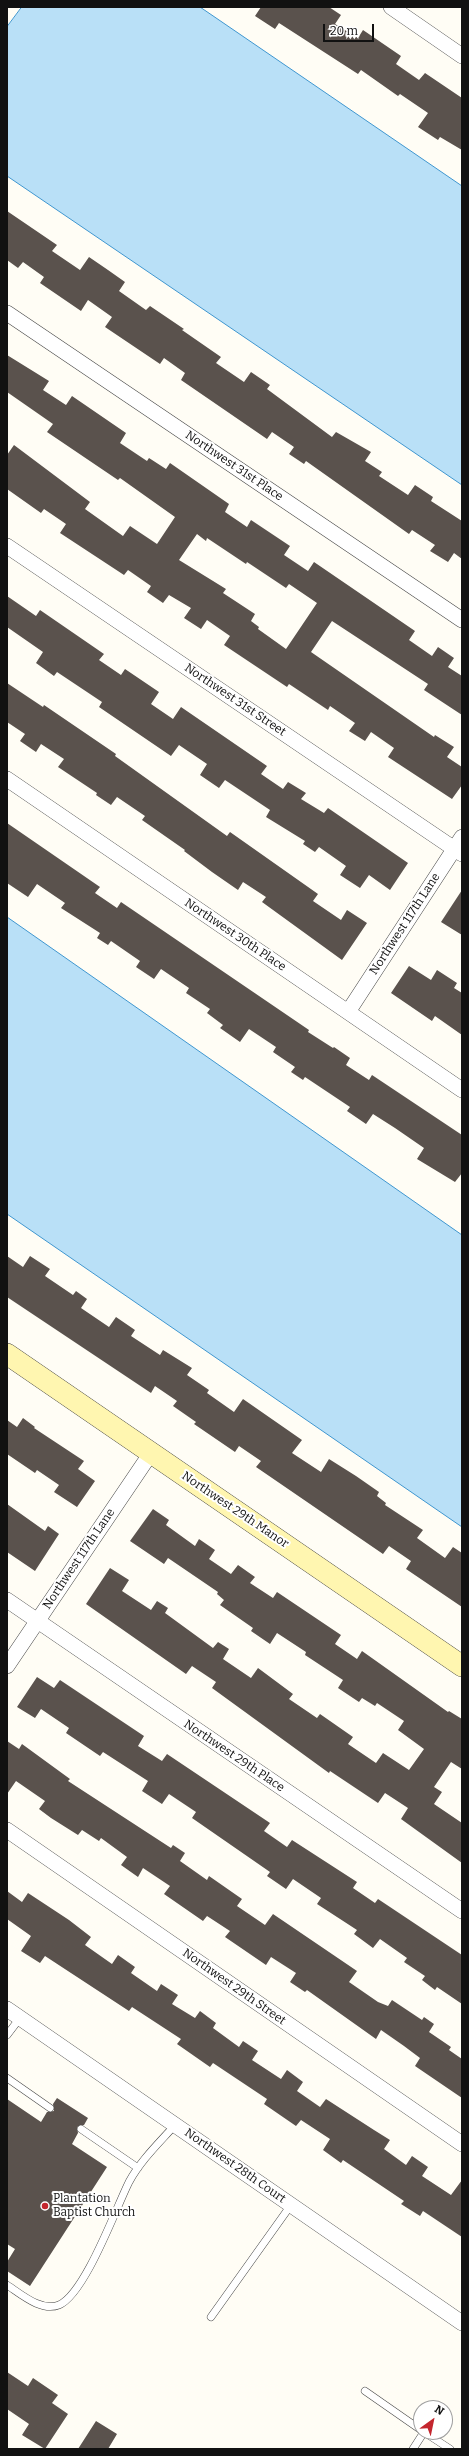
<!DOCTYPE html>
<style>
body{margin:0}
#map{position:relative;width:469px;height:2456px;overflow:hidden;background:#fffdf5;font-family:Bitter,serif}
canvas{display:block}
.frame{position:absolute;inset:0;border:8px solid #111;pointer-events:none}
.north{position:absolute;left:413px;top:2400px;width:40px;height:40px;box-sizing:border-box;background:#fff;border:1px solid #a0a0a0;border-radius:50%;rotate:33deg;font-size:11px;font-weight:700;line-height:16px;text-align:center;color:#111}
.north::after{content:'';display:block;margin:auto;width:14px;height:18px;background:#c4262e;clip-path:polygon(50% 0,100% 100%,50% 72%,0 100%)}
.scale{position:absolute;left:323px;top:24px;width:51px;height:18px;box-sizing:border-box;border:2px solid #111;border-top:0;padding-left:5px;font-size:12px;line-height:14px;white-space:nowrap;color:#111;-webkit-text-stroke:3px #fff;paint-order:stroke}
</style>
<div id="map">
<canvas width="469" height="2456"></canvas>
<div class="frame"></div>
<div class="north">N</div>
<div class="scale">20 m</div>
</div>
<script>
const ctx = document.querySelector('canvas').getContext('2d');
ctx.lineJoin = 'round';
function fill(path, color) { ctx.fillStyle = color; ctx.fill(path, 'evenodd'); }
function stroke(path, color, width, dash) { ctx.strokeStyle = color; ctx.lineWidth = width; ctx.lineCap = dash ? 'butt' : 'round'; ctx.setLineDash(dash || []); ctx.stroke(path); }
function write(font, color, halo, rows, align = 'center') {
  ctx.font = font + ' Bitter,serif'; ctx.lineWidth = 4; ctx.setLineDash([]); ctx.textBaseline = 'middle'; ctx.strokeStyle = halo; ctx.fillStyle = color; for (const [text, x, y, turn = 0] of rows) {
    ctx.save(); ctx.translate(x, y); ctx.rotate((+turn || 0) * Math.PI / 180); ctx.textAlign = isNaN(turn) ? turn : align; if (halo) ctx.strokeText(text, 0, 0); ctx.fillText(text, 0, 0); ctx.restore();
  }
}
const water = new Path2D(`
 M22 7H200L462 186V485L7 176V27Z
 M7 917 462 1235V1527L7 1214Z`);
fill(water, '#b9e0f7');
stroke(water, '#3f96cf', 1);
fill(new Path2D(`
 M261 7H329L341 15 335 24 358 38 363 30 401 56 396 64 419 80 425 73 462 98V150L440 137 438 140 418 127 428 113 400 94 398 96 361 70 358 74 279 23 275 29 255 16Z
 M7 211 57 245 52 251 80 270 89 257 108 270 125 282 119 291 146 310 150 306 184 329 182 330 221 357 216 363 244 382 251 372 270 385 267 389 332 437 336 432 371 452 365 461 382 472 379 476 408 495 415 485 433 497 431 501 462 521V559L454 553 448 562 430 551 435 545 412 530 409 534 306 461 304 464 289 454 294 447 272 432 267 439 181 380 185 373 164 358 160 364 105 327 112 317 88 300 81 311 40 283 44 277 23 262 18 268 7 260Z
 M7 355 49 381 43 390 66 405 72 396 126 433 120 443 147 461 149 458 166 469 170 463 229 504 225 512 247 527 251 520 290 546 284 555 308 571 314 562 415 631 409 640 432 656 438 647 454 658 448 667 462 676V715L424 690 428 684 332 621 311 652 434 737 435 735 454 747 447 757 462 767V785L452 799 388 757 394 748 371 732 365 741 349 731 355 723 330 706 328 710 289 684 287 687 224 645 230 636 207 620 201 629 184 618 191 608 169 595 163 603 147 592 151 586 128 570 124 575 60 533 66 524 44 509 41 513 7 489V455L14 445 90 502 85 509 123 536 130 526 157 544 175 517 120 478 118 480 47 432 53 424 7 392ZM197 534 206 541 207 538 246 564 247 562 286 588 289 584 317 603 286 649 258 629 259 627 251 621 255 614 223 593 226 589 179 560Z
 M7 596 36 616 40 610 104 654 99 660 121 675 125 669 159 692 151 704 173 719 181 707 267 766 261 774 283 789 288 782 306 793 301 799 324 813 328 808 408 863 390 890 369 875 360 888 340 875 346 866 319 847 315 852 303 844 305 841 266 817 270 810 225 780 219 788 200 775 207 764 179 745 171 756 99 707 102 702 57 672 54 676 36 663 43 652 7 627Z
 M7 683 43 707 44 705 116 754 115 756 227 836 230 832 318 894 313 901 341 920 347 910 367 923 342 960 262 902 266 897 243 882 238 890 212 872 184 851 185 850 142 820 145 816 117 797 111 805 96 795 97 793 58 767 64 759 41 744 36 752 20 741 25 734 7 722Z
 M7 823 100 887 95 893 117 908 121 902 309 1030 308 1032 333 1048 334 1047 350 1058 346 1065 369 1080 372 1075 462 1135V1173L455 1182 417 1159 424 1148 395 1128 373 1114 366 1124 347 1111 350 1107 305 1077 303 1080 291 1072 295 1067 273 1052 276 1047 249 1029 240 1042 220 1028 223 1025 207 1013 210 1009 186 993 189 988 161 969 154 979 136 967 140 961 111 941 108 945 97 938 100 933 61 908 65 903 37 884 28 897 7 883Z
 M462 890V935L441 922Z
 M409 966 431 980 437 970 457 983 454 988 462 993V1035L435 1016 432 1021 391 993Z
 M7 1256 23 1267 30 1256 50 1269 45 1276 73 1295 76 1291 87 1299 81 1308 109 1327 116 1317 135 1330 131 1336 160 1355 163 1350 192 1368 187 1375 209 1390 207 1393 234 1412 243 1399 302 1440 292 1453 321 1472 329 1459 356 1476 379 1492 377 1496 386 1503 385 1505 423 1530 417 1538 445 1558 453 1547 462 1553V1607L406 1569 411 1561 389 1546 383 1554 256 1467 261 1461 239 1446 235 1452 194 1424 196 1422 173 1406 177 1401 155 1386 151 1393 7 1297Z
 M23 1418 35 1427 34 1428 84 1461 78 1469 95 1481 77 1507 54 1492 59 1485 37 1470 35 1473 7 1454V1420L17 1427Z
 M7 1504 45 1531 48 1526 59 1534 35 1571 7 1552Z
 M153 1509 169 1520 166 1525 195 1546 199 1539 215 1550 209 1559 231 1574 238 1565 255 1577 250 1583 273 1598 277 1592 341 1635 335 1644 357 1659 362 1651 448 1712 449 1711 462 1719V1769L451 1762 434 1787 442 1792 434 1804 462 1823V1863L401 1819 408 1808 385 1793 378 1803 330 1771 329 1773 212 1688 216 1682 192 1666 186 1674 86 1604 110 1568 129 1580 122 1591 151 1610 157 1601 168 1608 165 1613 213 1648 218 1642 229 1649 223 1659 251 1678 258 1668 293 1694 289 1699 317 1718 320 1714 353 1737 348 1744 376 1763 383 1753 409 1770 424 1749 398 1730 404 1721 377 1703 375 1706 362 1698 359 1702 338 1688 343 1680 305 1655 306 1652 277 1633 270 1644 251 1631 253 1628 220 1605 224 1600 217 1594 218 1592 168 1558 164 1564 130 1541Z
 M37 1677 54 1688 60 1680 144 1736 138 1746 162 1761 167 1754 270 1823 264 1831 287 1847 292 1840 357 1882 353 1888 375 1903 378 1899 462 1955V2004L437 1987 435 1990 422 1980 425 1976 404 1962 407 1958 380 1939 373 1948 354 1934 357 1930 317 1904 321 1898 293 1879 286 1889 267 1876 270 1872 192 1818 196 1812 169 1794 162 1804 142 1791 148 1781 103 1752 100 1756 66 1733 69 1728 41 1709 35 1718 17 1707Z
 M7 1741 19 1749 22 1744 70 1779 68 1781 171 1848 173 1845 185 1853 180 1861 207 1880 209 1876 242 1899 237 1906 265 1925 273 1914 357 1971 349 1982 378 2002 388 2006 392 2000 422 2020 424 2017 434 2024 429 2032 451 2047 449 2050 462 2059V2098L415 2066 420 2058 404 2046 381 2030 376 2039 307 1990 305 1992 290 1982 296 1973 271 1957 266 1965 225 1937 230 1931 207 1916 203 1921 164 1894 170 1886 143 1868 138 1877 121 1865 127 1857 101 1838 99 1841 82 1830 78 1835 51 1818 39 1809 45 1801 16 1781 7 1794Z
 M7 1891 22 1902 28 1893 69 1920 91 1937 85 1945 112 1964 118 1955 135 1967 131 1973 157 1991 161 1984 178 1995 172 2004 195 2018 200 2011 216 2023 213 2028 239 2047 243 2041 258 2051 252 2060 281 2079 287 2070 303 2082 297 2091 320 2107 326 2099 374 2130 390 2140 384 2149 406 2165 412 2156 428 2167 422 2176 451 2195 462 2180V2237L423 2211 420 2216 401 2204 404 2201 343 2160 341 2163 323 2150 330 2139 301 2120 296 2126 264 2104 267 2099 213 2063 210 2067 177 2044 181 2039 132 2007 129 2011 45 1956 40 1963 21 1951 31 1936 7 1919Z
 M57 2098 88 2118 84 2125 77 2127 78 2133 72 2144 107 2167 30 2286 7 2271V2262L15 2249 7 2244V2099L41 2122 47 2112 54 2111 53 2104Z
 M7 2372 28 2386 33 2378 58 2395 52 2403 68 2414 45 2449 22 2435 29 2424 7 2409Z
 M96 2421 117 2434 108 2449H78Z`), '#5a524d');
const lane = new Path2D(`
 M7 2035 20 2018
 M7 2078 50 2108
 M81 2129 138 2168
 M7 2285C21 2294 41 2312 59 2305 85 2294 116 2208 129 2182 141 2160 159 2143 175 2125
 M211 2317 291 2205
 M365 2391 421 2430
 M424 2432 450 2449
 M413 2449 424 2432`);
const street = new Path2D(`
 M391 7 462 56
 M7 313 462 620
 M7 546 462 854
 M7 779 462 1090
 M348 1012 462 837
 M7 1600 462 1911
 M7 1666 151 1453
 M7 1830 462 2144
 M7 2009 462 2323`);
const secondary = new Path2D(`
 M7 1354 462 1666`);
stroke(lane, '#444', 8);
stroke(street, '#444', 16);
stroke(secondary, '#333', 22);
stroke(lane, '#fff', 7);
stroke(street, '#fff', 15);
stroke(secondary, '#fff6b0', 21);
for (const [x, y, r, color] of [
 [45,2206,4,"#c4262e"]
]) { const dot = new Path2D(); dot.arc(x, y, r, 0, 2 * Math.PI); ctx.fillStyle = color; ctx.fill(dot); stroke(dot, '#fff', 1.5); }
write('12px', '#111', '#fff', [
 ["Northwest 31st Place",234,466,34],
 ["Northwest 31st Street",235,700,34],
 ["Northwest 117th Lane",405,924,-57],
 ["Northwest 30th Place",235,935,34],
 ["Northwest 29th Manor",235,1510,34],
 ["Northwest 117th Lane",79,1559,-56],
 ["Northwest 29th Place",234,1756,34],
 ["Northwest 29th Street",234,1987,35],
 ["Northwest 28th Court",235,2166,35]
]);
write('12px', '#111', '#fff', [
 ["Plantation",53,2199],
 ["Baptist Church",53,2213]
], 'left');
</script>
